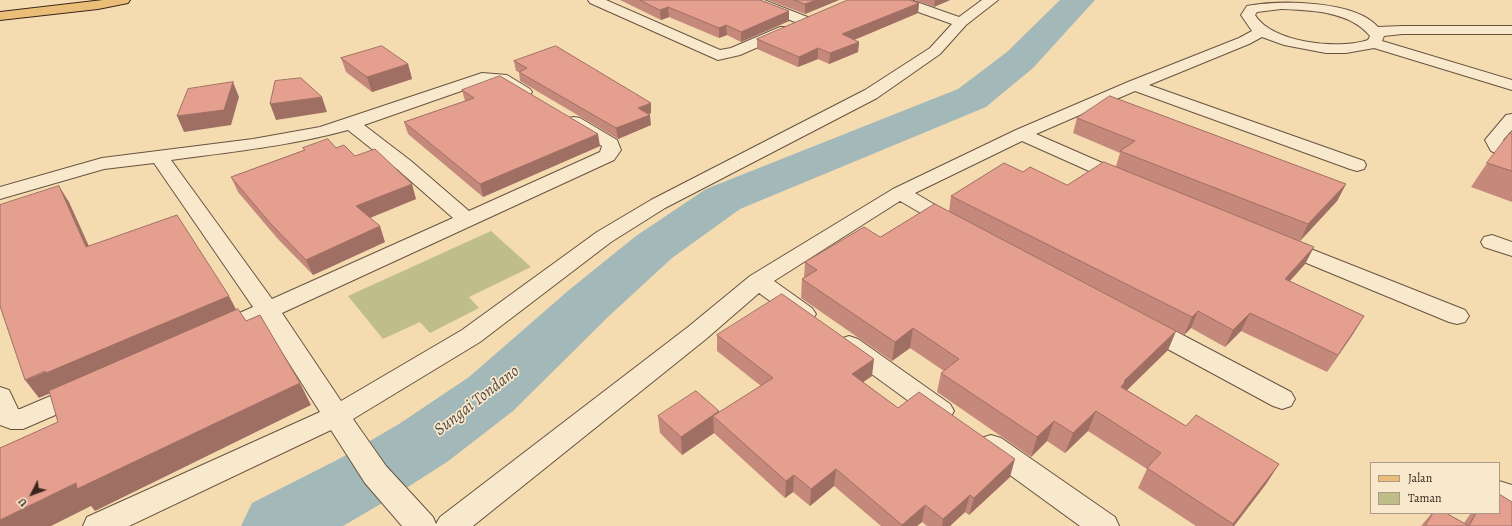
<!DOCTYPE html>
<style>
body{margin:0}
#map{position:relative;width:1512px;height:526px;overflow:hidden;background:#f4dbb0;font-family:Alegreya,serif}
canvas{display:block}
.legend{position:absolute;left:1370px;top:462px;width:130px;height:52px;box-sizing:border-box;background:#f8e8cc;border:1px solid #ac9a86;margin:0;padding:5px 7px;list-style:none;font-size:12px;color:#3a261c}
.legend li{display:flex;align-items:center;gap:8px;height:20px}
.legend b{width:20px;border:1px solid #ac9a86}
.north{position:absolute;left:12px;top:474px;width:40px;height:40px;-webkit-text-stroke:3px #f8e8cc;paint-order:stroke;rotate:228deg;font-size:11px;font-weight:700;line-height:16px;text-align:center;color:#3a261c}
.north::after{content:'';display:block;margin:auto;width:14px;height:18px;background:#3a261c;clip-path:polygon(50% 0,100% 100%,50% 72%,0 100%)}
</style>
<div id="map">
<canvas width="1512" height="526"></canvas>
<ul class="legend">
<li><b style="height:5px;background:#eabe78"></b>Jalan</li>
<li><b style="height:11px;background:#c0be88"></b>Taman</li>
</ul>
<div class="north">U</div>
</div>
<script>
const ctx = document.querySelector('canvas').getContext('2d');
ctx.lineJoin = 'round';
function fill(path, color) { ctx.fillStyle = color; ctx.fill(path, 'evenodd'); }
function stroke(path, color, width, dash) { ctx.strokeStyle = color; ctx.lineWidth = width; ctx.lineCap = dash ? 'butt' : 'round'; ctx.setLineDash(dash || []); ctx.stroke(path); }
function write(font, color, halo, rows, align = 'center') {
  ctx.font = font + ' Alegreya,serif'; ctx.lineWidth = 3.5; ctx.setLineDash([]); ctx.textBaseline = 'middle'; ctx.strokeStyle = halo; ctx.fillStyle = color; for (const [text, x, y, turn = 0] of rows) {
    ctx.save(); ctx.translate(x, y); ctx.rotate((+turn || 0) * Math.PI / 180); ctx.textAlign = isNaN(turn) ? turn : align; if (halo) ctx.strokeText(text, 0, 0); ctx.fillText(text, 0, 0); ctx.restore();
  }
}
fill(new Path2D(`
 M491 231 531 267 469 297 479 308 430 333 420 322 383 339 348 296Z`), '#c0be88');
fill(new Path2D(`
 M1060 0H1095L1033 68 986 107 740 209 672 258 609 316 513 411 447 462 389 499 343 526H241L252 503 339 459 399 424 469 377 569 290 636 236 706 189 958 89 1007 52Z`), '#a3b8b8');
const minor = new Path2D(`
 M588 0H606L720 50 731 48 780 27H790L792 30 790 33 740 55 718 60 590 3Z
 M745 0H764L810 18 812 21 810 24H800L747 3Z
 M891 0H911L959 17 982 0H998L966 25 940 54 877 98 665 208 611 242 480 342 353 419 386 466 433 517 436 524 440 517 688 327 750 276 893 189 1016 130 1128 82 1239 38 1252 31 1241 15 1247 6C1280 0 1355 0 1378 27L1402 26H1512V34H1402L1384 36 1382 41 1512 80V90L1374 48 1346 53H1326L1284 45 1262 37 1249 44 1149 85 1364 161 1366 165 1364 169 1357 171 1350 169 1135 91 1036 134 1130 175 1133 179 1130 183 1123 185 1116 183 1022 141 915 193 959 219 962 223 959 227 952 229 945 227 900 201 774 281 812 308 816 314 812 320 804 322 796 320 759 293 706 339 473 526H402L365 483 331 430 129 526H83L87 517 320 412 263 322C247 329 228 343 210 338L207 332 210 326 253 307 154 163 104 169 0 199V187L102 158 253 139 320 127 482 73 507 75 530 89 532 92 530 95C515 99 510 86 497 83 493 82 488 83 484 83L364 125 411 161 469 211 600 152 602 146 568 126 565 122 568 118 574 117 580 118 617 140 621 150 614 160 282 313 341 401 462 330 597 232 651 200 865 90 930 48 952 24 893 3ZM1281 9C1310 10 1350 11 1370 36L1368 40C1339 50 1272 43 1255 15L1257 12ZM348 130 397 169 453 218 272 299 171 160C230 152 290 146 348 130Z
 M1512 114V130L1503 140 1505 144 1512 147V160L1491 151 1485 140 1506 115Z
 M1492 235 1512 242V256L1484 247 1481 242 1484 237Z
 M1283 238 1465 310 1469 316 1465 322 1457 324 1449 322 1275 250 1272 245 1275 240Z
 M1147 319 1156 321 1291 392 1295 399 1291 406 1282 409 1273 406 1138 333 1135 327 1138 321Z
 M849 336 858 339 950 404 954 411 950 418 941 421 932 418 840 351 837 345 840 339Z
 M81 383 90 386 94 393 90 400 23 429H11L0 425V387L9 390 18 409H20Z
 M991 435 1001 438 1115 517 1119 526H1080L981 454 977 446 981 438Z
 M1499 481 1512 485V512L1499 507Z`);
const major = new Path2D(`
 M103 0H130L128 3 98 9 0 20V12Z`);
stroke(minor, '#685341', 2);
stroke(major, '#3a261c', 2);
fill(minor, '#f8e8cc');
fill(major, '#eabe78');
fill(new Path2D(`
 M620 0H760L789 11V21L741 42 727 35 719 38 669 17 661 20Z
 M768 0H839L805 14Z
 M915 0H950L934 7Z
 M919 3 918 13 854 40 859 42 858 52 829 64 818 59 798 67 757 49V39Z
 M341 58 408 64 412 79 372 92 346 72Z
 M514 61 651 113 648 114 651 125 618 139 520 81 519 72 516 71Z
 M462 90 600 146 483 197 408 134 404 122 465 101Z
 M1077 118 1346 184 1337 201 1300 241 1314 247 1305 264 1290 281 1364 316 1353 334 1327 372 1241 331 1225 347 1191 328 1184 335 1092 287 1176 331 1168 350 1127 390 1186 426 1279 464 1266 484 1234 526H1196L1138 488 1147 469 1088 431 1065 453 1047 441 1031 457 937 392 941 373 944 371 910 348 892 361 801 298 802 279 804 278 805 262 880 237 949 211 951 196 1023 172 1067 185 1116 166 1120 153 1073 133Z
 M1512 134V202L1471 187 1487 163Z
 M303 148H336L355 156 416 199 370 218 385 242 313 275 277 238 238 192 231 177 304 150Z
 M717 335 872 376 863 382 898 408 1010 477 969 515 965 512 950 526H927L922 522 917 526H881L834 486 810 506 793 492 785 498 714 433 682 455 660 433 658 416 719 411V413L761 386 717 351Z
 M1432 513H1446L1464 523 1471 513H1499L1512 526H1421Z`), '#c5897b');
fill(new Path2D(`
 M816 0H839L805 14V4Z
 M935 0H950L934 7Z
 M919 3 918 13 842 45V34Z
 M668 7 669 17 661 20 660 10Z
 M789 11V21L741 42V32Z
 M726 25 727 35 719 38V28Z
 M859 42 858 52 829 64 830 53Z
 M818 48V59L798 67 799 57Z
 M408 64 412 79 372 92 367 77Z
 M233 82 239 97 231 125 184 132 177 116Z
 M322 97 327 112 276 120 270 104Z
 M651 103V113L639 118 638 108Z
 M650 115 651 125 618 139 616 128Z
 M598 134 600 146 483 197 480 184Z
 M412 184 416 199 362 221 356 206Z
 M1346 184 1337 201 1300 241 1308 224Z
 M59 186 69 202 97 264 86 247Z
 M380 226 385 242 313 275 306 260Z
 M1314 247 1305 264 1276 296 1285 279Z
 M229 296 238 313 39 398 25 380Z
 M1198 311 1191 328 1184 335 1192 317Z
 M1250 313 1241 331 1225 347 1233 330Z
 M1364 316 1353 334 1327 372 1338 355Z
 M913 328 910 348 892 361 895 342Z
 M1176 331 1168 350 1119 398 1121 387 1124 381Z
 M874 359 872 376 850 391 852 374Z
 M300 383 311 405 95 511 91 506 51 526H0V520L76 483Z
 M719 411 720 422 713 416 714 433 682 455 681 437Z
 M1096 411 1088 431 1065 453 1073 433Z
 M1054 421 1047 441 1031 457 1037 437Z
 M1015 459 1010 477 969 515 974 498Z
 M1279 464 1266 484 1234 526H1232Z
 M836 469 834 486 810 506 811 489Z
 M794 475 793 492 785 498 786 481Z
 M970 495 965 512 950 526H942L943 519Z
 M925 505 922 522 917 526H902V525Z`), '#a06f64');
const building = new Path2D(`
 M640 0H760L789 11 741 32 726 25 719 28 668 7 660 10Z
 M794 0H816L805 4Z
 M848 0H909L919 3 842 34 859 42 830 53 818 48 799 57 757 39Z
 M382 46 408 64 367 77 341 58Z
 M556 46 651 103 638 108 650 115 616 128 519 72 527 68 514 61Z
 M500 76 598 134 480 184 404 122 474 98 462 90Z
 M301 78 322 97 270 104 275 81Z
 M233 82 224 110 177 116 188 89Z
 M1110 96 1346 184 1308 224 1120 151 1135 141 1077 118Z
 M1510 133 1512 134V171L1487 163Z
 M328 139 336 148 344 145 355 156 375 149 412 184 356 206 380 226 306 260 270 223 231 177 305 150 303 148Z
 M1104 162 1314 247 1285 279 1364 316 1338 355 1250 313 1233 330 1198 311 1192 317 951 196 1004 163 1023 172 1030 167 1067 185Z
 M59 186 86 247 177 215 229 296 46 373 45 371 25 380 0 306V205Z
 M935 204 1176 331 1124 381 1125 382 1121 387 1186 426 1196 415 1279 464 1233 524 1147 468 1161 453 1096 411 1073 433 1054 421 1037 437 941 373 959 359 913 328 895 342 802 279 817 270 805 262 864 227 880 237Z
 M782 294 874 359 852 374 898 408 919 392 1015 459 974 498 970 495 943 519 925 505 902 525 836 469 811 489 794 475 786 481 713 416 773 378 717 335Z
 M238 309 246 321 260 315 300 383 77 489 76 483 0 520V448L58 422 49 391Z
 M696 391 719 411 681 437 658 416Z
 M1499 494 1512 502V526H1425L1433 513H1446L1469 526 1476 513H1499Z`);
fill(building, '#e59f8f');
stroke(building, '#a06f64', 1);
write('italic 17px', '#544a43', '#f8e8cc', [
 ["Sungai Tondano",477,401,-38]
]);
</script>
